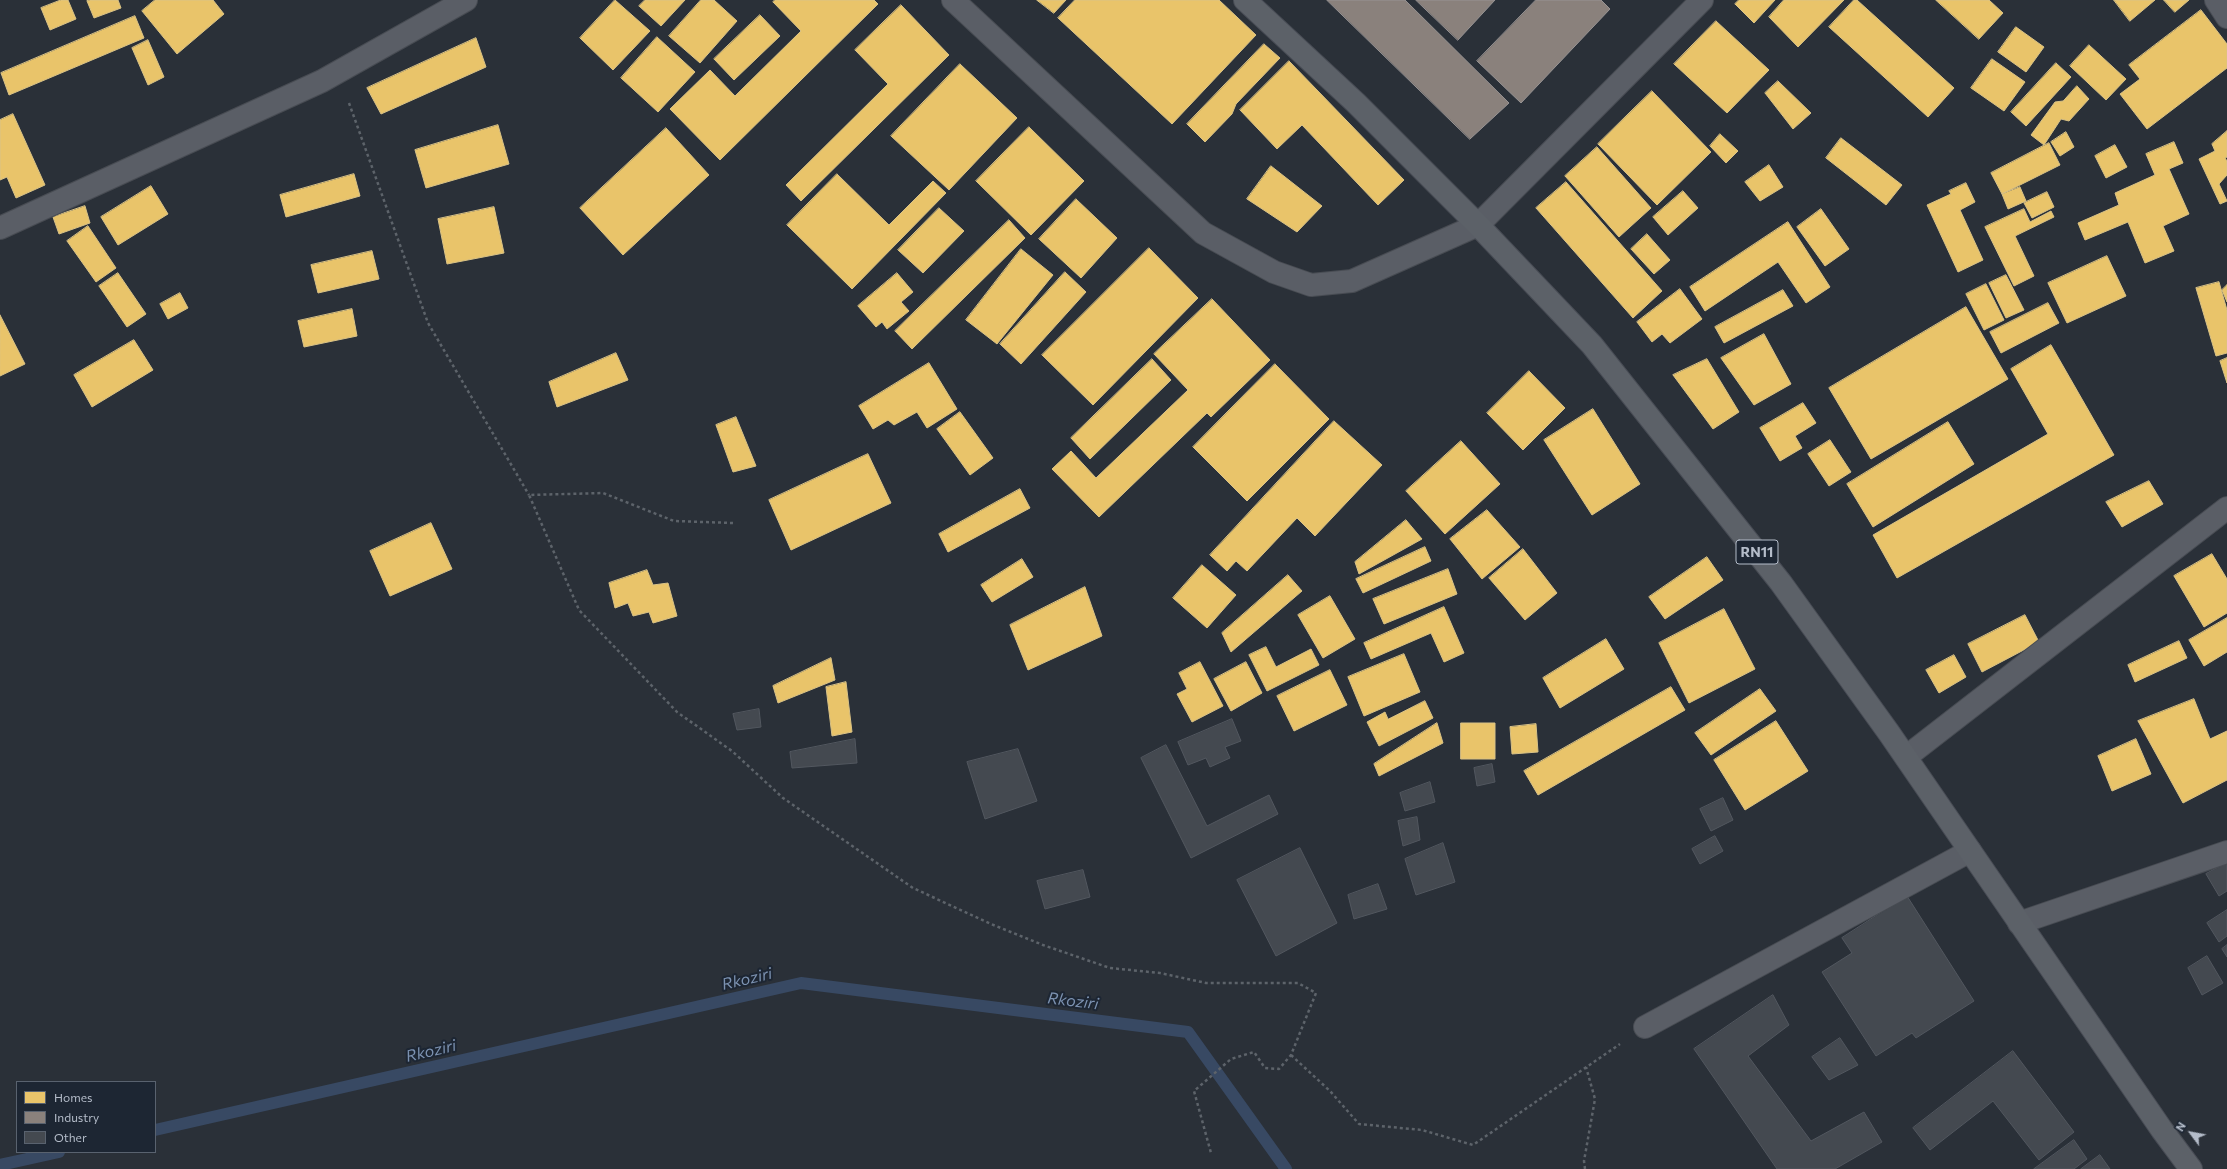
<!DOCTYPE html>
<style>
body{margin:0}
#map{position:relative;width:2227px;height:1169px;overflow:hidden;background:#2a3038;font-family:Commissioner,sans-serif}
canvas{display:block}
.legend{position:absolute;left:16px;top:1081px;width:140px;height:72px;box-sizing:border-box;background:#1d2633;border:1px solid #59626f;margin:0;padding:5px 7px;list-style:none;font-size:12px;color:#b4bcc9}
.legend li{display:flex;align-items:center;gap:8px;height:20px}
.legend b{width:20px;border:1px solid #59626f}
.north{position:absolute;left:2171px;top:1113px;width:40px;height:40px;-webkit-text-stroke:3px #1d2633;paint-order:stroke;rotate:302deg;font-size:11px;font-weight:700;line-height:16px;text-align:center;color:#b4bcc9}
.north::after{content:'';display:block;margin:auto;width:14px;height:18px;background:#b4bcc9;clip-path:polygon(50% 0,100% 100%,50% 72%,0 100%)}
</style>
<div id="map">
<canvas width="2227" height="1169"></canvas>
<ul class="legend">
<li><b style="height:11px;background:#e9c46a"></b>Homes</li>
<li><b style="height:11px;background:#8a817c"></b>Industry</li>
<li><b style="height:11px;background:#444950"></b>Other</li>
</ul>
<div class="north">N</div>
</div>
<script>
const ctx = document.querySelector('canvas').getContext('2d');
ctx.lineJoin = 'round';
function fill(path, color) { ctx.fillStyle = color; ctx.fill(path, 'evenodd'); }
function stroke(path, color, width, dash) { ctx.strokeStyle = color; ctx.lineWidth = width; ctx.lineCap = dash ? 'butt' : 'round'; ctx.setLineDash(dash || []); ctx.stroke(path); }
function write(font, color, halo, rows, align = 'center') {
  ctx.font = font + ' Commissioner,sans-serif'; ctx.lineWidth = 4; ctx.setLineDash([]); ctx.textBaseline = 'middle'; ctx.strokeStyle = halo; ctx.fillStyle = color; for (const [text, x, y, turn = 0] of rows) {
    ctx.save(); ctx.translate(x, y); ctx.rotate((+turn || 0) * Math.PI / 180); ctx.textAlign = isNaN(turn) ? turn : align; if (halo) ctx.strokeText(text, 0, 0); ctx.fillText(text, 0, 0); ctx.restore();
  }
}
const homes = new Path2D(`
 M61 0H68L76 19 50 30 41 8Z
 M90 0H118L121 8 94 18 87 1Z
 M155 0H213L224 14 177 54 142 11Z
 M615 0 650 31 613 70 580 38Z
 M645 0H685L661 26 639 6Z
 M701 0H714L737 21 700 63 669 36Z
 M775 0H874L878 4 720 160 670 109 710 70 735 96 801 31 773 2Z
 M1037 0H1066L1054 13Z
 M1075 0H1219L1256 35 1172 124 1058 18Z
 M1739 0H1775L1754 23 1735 4Z
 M1784 0H1844L1798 47 1769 17Z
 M1854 0H1857L1954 88 1928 117 1829 27Z
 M1936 0H1989L2003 13 1979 39Z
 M2114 0H2155L2130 21Z
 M2164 0H2189L2175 12Z
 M901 5 949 55 801 201 786 185 888 84 855 50Z
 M2201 10 2227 44V68L2147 129 2120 94 2140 79 2129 65Z
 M760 15 780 36 734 80 714 59Z
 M135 16 144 38 9 95 1 73Z
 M1716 21 1769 70 1727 113 1674 64Z
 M2016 27 2044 47 2026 72 1998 52Z
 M657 37 695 72 658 112 621 78Z
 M476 38 486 67 381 114 367 88Z
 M148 40 164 77 148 85 132 48Z
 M1264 44 1280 58 1236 104 1232 114 1205 142 1187 124Z
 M2089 45 2126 79 2106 100 2070 66Z
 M1992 59 2025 82 2004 111 1971 88Z
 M1289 61 1404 180 1378 205 1302 125 1277 149 1240 110Z
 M2056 63 2071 77 2026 126 2011 112Z
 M960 64 1017 118 949 190 891 136Z
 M1778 81 1811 113 1793 129 1765 93Z
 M2077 86 2089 99 2069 121 2061 119 2044 145 2031 135 2055 102 2063 101Z
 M1652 91 1711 152 1657 205 1598 144Z
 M13 114 45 185 16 198 7 177 0 180V120Z
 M498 125 509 164 426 188 415 150Z
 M1029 127 1084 181 1031 235 976 181Z
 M666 128 709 175 623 255 580 208Z
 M2227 131V157L2225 158 2227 161V175L2219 184 2227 201 2220 204 2199 159 2215 151 2212 144Z
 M2066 132 2074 147 2060 156 2051 142Z
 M1720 134 1738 151 1726 163 1710 146Z
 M1841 138 1902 185 1886 205 1826 158Z
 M2174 142 2183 163 2169 169 2189 214 2163 226 2174 251 2145 263 2128 222 2085 240 2078 223 2119 205 2115 193 2155 175 2146 154Z
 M2049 143 2060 165 2002 194 1991 173Z
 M2115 145 2127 167 2106 178 2095 156Z
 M1597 147 1651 208 1619 237 1565 176Z
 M1769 165 1783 187 1760 201 1745 182Z
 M1271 166 1322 206 1297 232 1247 199Z
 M354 174 360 196 286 217 280 195Z
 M837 174 889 225 933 181 946 193 852 289 787 225Z
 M1566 182 1662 291 1633 318 1536 208Z
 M1966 183 1975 202 1960 210 1983 260 1958 272 1927 205 1951 194 1949 191Z
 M151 186 168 214 118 245 101 217Z
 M2020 187 2026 201 2008 209 2002 194Z
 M1683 191 1698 208 1668 235 1653 217Z
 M2047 192 2054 207 2032 218 2024 203Z
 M1076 199 1117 238 1081 278 1039 239Z
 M85 206 90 223 59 234 53 217Z
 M494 207 504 253 447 264 438 219Z
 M939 208 964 231 923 273 898 250Z
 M1821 209 1849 249 1825 266 1797 227Z
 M2024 209 2030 222 2051 211 2054 217 2015 236 2034 276 2014 286 1985 227Z
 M1009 220 1025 238 912 349 895 331Z
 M1788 222 1830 287 1806 303 1778 262 1705 311 1690 287Z
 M88 226 116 268 96 282 67 241Z
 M1647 234 1670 260 1654 274 1631 249Z
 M1149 248 1198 298 1093 405 1042 355Z
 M1021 249 1053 275 997 344 966 320Z
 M372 251 379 279 318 293 311 265Z
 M2107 256 2126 296 2067 323 2048 283Z
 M1065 272 1086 292 1021 364 1000 344Z
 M118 273 146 314 127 327 99 286Z
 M897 273 913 292 901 302 909 311 887 329 882 322 876 327 858 306Z
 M2006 275 2024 310 2006 318 1989 283Z
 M2219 282 2227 310V353L2216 356 2196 288Z
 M1986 284 2004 320 1984 330 1966 294Z
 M2227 285V302L2222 290Z
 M1680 289 1702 319 1670 343 1662 334 1652 342 1637 322Z
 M1783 290 1793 306 1724 343 1715 327Z
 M180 293 188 308 168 319 160 304Z
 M1212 299 1270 360 1211 417 1207 413 1099 517 1052 469 1071 451 1096 478 1188 390 1154 354Z
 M2048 303 2059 323 2001 353 1990 332Z
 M1966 307 2008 379 1871 459 1829 388Z
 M352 309 357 336 304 347 298 321Z
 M0 315 25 364 0 376Z
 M1764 334 1791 384 1754 405 1721 358Z
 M134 340 153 370 92 407 74 375Z
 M2051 345 2114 455 1897 578 1873 535 2048 434 2011 369Z
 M616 353 628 380 557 407 549 382Z
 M2227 358V383L2220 361Z
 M1152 359 1171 380 1090 459 1071 438Z
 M1707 359 1739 412 1713 429 1673 375Z
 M929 363 957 409 927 428 917 412 894 425 888 420 873 429 859 406Z
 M1275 364 1329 419 1247 501 1193 447Z
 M1529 371 1565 408 1523 450 1487 413Z
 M1803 403 1816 423 1795 436 1802 448 1780 461 1760 428Z
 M1593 409 1640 484 1592 515 1544 440Z
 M960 412 993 458 970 475 937 429Z
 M736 417 756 466 733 472 716 425Z
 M1334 421 1382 465 1315 536 1297 518 1247 571 1236 561 1227 571 1210 555Z
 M1948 422 1974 464 1873 527 1847 484Z
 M1830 440 1851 472 1829 486 1808 454Z
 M1461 441 1500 484 1445 534 1406 491Z
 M868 454 891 503 791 550 769 500Z
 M2149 481 2163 504 2122 527 2106 502Z
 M1020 489 1030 508 948 552 939 534Z
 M1487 510 1520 547 1482 579 1450 539Z
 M1406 520 1422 539 1359 574 1355 562Z
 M431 523 452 569 390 596 370 551Z
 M1425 547 1431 561 1363 593 1356 579Z
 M1523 549 1557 593 1525 620 1489 578Z
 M2212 554 2227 579V613L2204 627 2174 576Z
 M1707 557 1723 580 1665 619 1649 597Z
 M1022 559 1033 577 992 602 981 585Z
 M1202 565 1236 595 1207 628 1173 598Z
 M1448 569 1457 594 1384 624 1373 599Z
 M647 570 653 585 668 583 677 616 653 623 649 612 633 616 628 603 615 608 609 583Z
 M1288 575 1302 591 1231 652 1222 633Z
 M1085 587 1102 636 1028 670 1010 625Z
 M1330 596 1355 639 1323 658 1298 615Z
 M1444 607 1464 653 1444 662 1431 633 1371 659 1364 643Z
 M1724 609 1755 669 1689 703 1659 643Z
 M2025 615 2039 642 1982 672 1968 644Z
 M2227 618V652L2204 666 2189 640Z
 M1606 639 1624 669 1560 708 1543 678Z
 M2179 641 2187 658 2135 682 2128 665Z
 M1266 647 1276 667 1311 649 1319 665 1267 691 1249 655Z
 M1404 654 1420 692 1364 716 1348 677Z
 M1954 655 1966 677 1939 693 1926 670Z
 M831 658 835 680 778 703 773 686Z
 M1200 662 1223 706 1192 722 1177 694 1187 689 1179 673Z
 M1246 662 1262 693 1231 711 1214 679Z
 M1330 670 1347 705 1294 731 1277 696Z
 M846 682 852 732 832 736 826 687Z
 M1671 687 1685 710 1538 795 1524 771Z
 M1760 689 1776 711 1711 755 1695 733Z
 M2194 699 2210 739 2227 731V780L2183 803 2138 721Z
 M1425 701 1433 718 1379 746 1367 722 1385 712 1388 719Z
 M1776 721 1808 771 1745 810 1714 760Z
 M1437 723 1443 743 1379 776 1374 764Z
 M1461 723H1495V759H1461Z
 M1536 724 1538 752 1512 754 1510 727Z
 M2136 739 2151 774 2112 791 2098 756Z`);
fill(homes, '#e9c46a');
stroke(homes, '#d9c286', 1);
const industry = new Path2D(`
 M1327 0H1405L1509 103 1470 139Z
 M1416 0H1495L1458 40Z
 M1536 0H1601L1610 9 1521 103 1477 61Z`);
fill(industry, '#8a817c');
stroke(industry, '#979393', 1);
stroke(new Path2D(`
 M155 1130 801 983 1188 1032 1286 1169
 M0 1165 59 1152`), '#384963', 12);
const building = new Path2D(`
 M759 709 761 727 737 730 733 714Z
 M1232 719 1241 741 1225 747 1230 758 1210 767 1206 758 1188 765 1178 742Z
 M855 739 857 763 792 768 790 752Z
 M1166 745 1207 826 1269 795 1278 814 1191 858 1141 758Z
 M1018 749 1037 801 985 819 967 762Z
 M1492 764 1495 782 1477 786 1474 768Z
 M1430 782 1435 802 1405 811 1400 793Z
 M1723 798 1733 820 1711 831 1700 809Z
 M1417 817 1420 840 1403 846 1398 821Z
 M1715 836 1723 851 1700 864 1692 849Z
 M1443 843 1455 882 1416 895 1405 859Z
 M1300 848 1337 923 1276 956 1237 880Z
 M2227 863V891L2219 896 2206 874Z
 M1083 870 1090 897 1045 909 1037 881Z
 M1378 884 1387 909 1354 919 1348 895Z
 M1907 896 1974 1001 1916 1038 1912 1033 1876 1056 1822 972 1852 953 1842 938Z
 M2227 910V936L2219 942 2207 923Z
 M2227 945V957L2222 949Z
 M2207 956 2223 983 2202 995 2188 968Z
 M1773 995 1789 1025 1748 1056 1811 1141 1864 1112 1882 1142 1835 1169H1777L1694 1049Z
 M1840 1038 1858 1065 1829 1080 1812 1057Z
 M2013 1051 2074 1132 2039 1160 1993 1101 1930 1150 1913 1128Z
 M2074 1140 2087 1159 2074 1169H2034Z
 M2100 1155 2110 1169H2081Z`);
fill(building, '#444950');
stroke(building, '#52575f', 1);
const minor = new Path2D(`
 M953 0 1203 233 1274 272 1311 285 1352 281 1478 225 1702 0
 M2216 0 2227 17
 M0 228 322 81 466 0
 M1906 757 2227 508
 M2019 923 2227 852
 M1645 1027 1970 851`);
const major = new Path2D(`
 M1245 0 1356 103 1478 225 1592 345 1781 583 1889 733 2162 1130 2191 1169`);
stroke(minor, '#484c53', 24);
stroke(major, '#484c55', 24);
stroke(new Path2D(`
 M349 103 428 323 529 495
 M733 523 674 521 603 493 529 495 579 610 677 712 732 751 783 798 913 888 991 924 1043 945 1110 968 1160 973 1206 983H1298L1316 993 1291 1055 1279 1069 1265 1068 1254 1052 1231 1059 1194 1091 1211 1153
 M1291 1055 1330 1091 1359 1124 1422 1130 1473 1145 1620 1044
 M1585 1169 1584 1161 1595 1099 1586 1067`), '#5d636a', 2.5, [3, 3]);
stroke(minor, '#5a5e66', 22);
stroke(major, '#5c6168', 22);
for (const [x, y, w] of [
 [1757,552,42]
]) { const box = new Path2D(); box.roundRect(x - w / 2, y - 12, w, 24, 3); ctx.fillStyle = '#1d2633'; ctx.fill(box); stroke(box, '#b4bcc9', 1); }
write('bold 14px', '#b4bcc9', null, [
 ["RN11",1757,552]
]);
write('italic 16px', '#7c92b1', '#1d2633', [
 ["Rkoziri",747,979,-13],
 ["Rkoziri",1073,1001,7],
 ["Rkoziri",431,1051,-13]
]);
</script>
